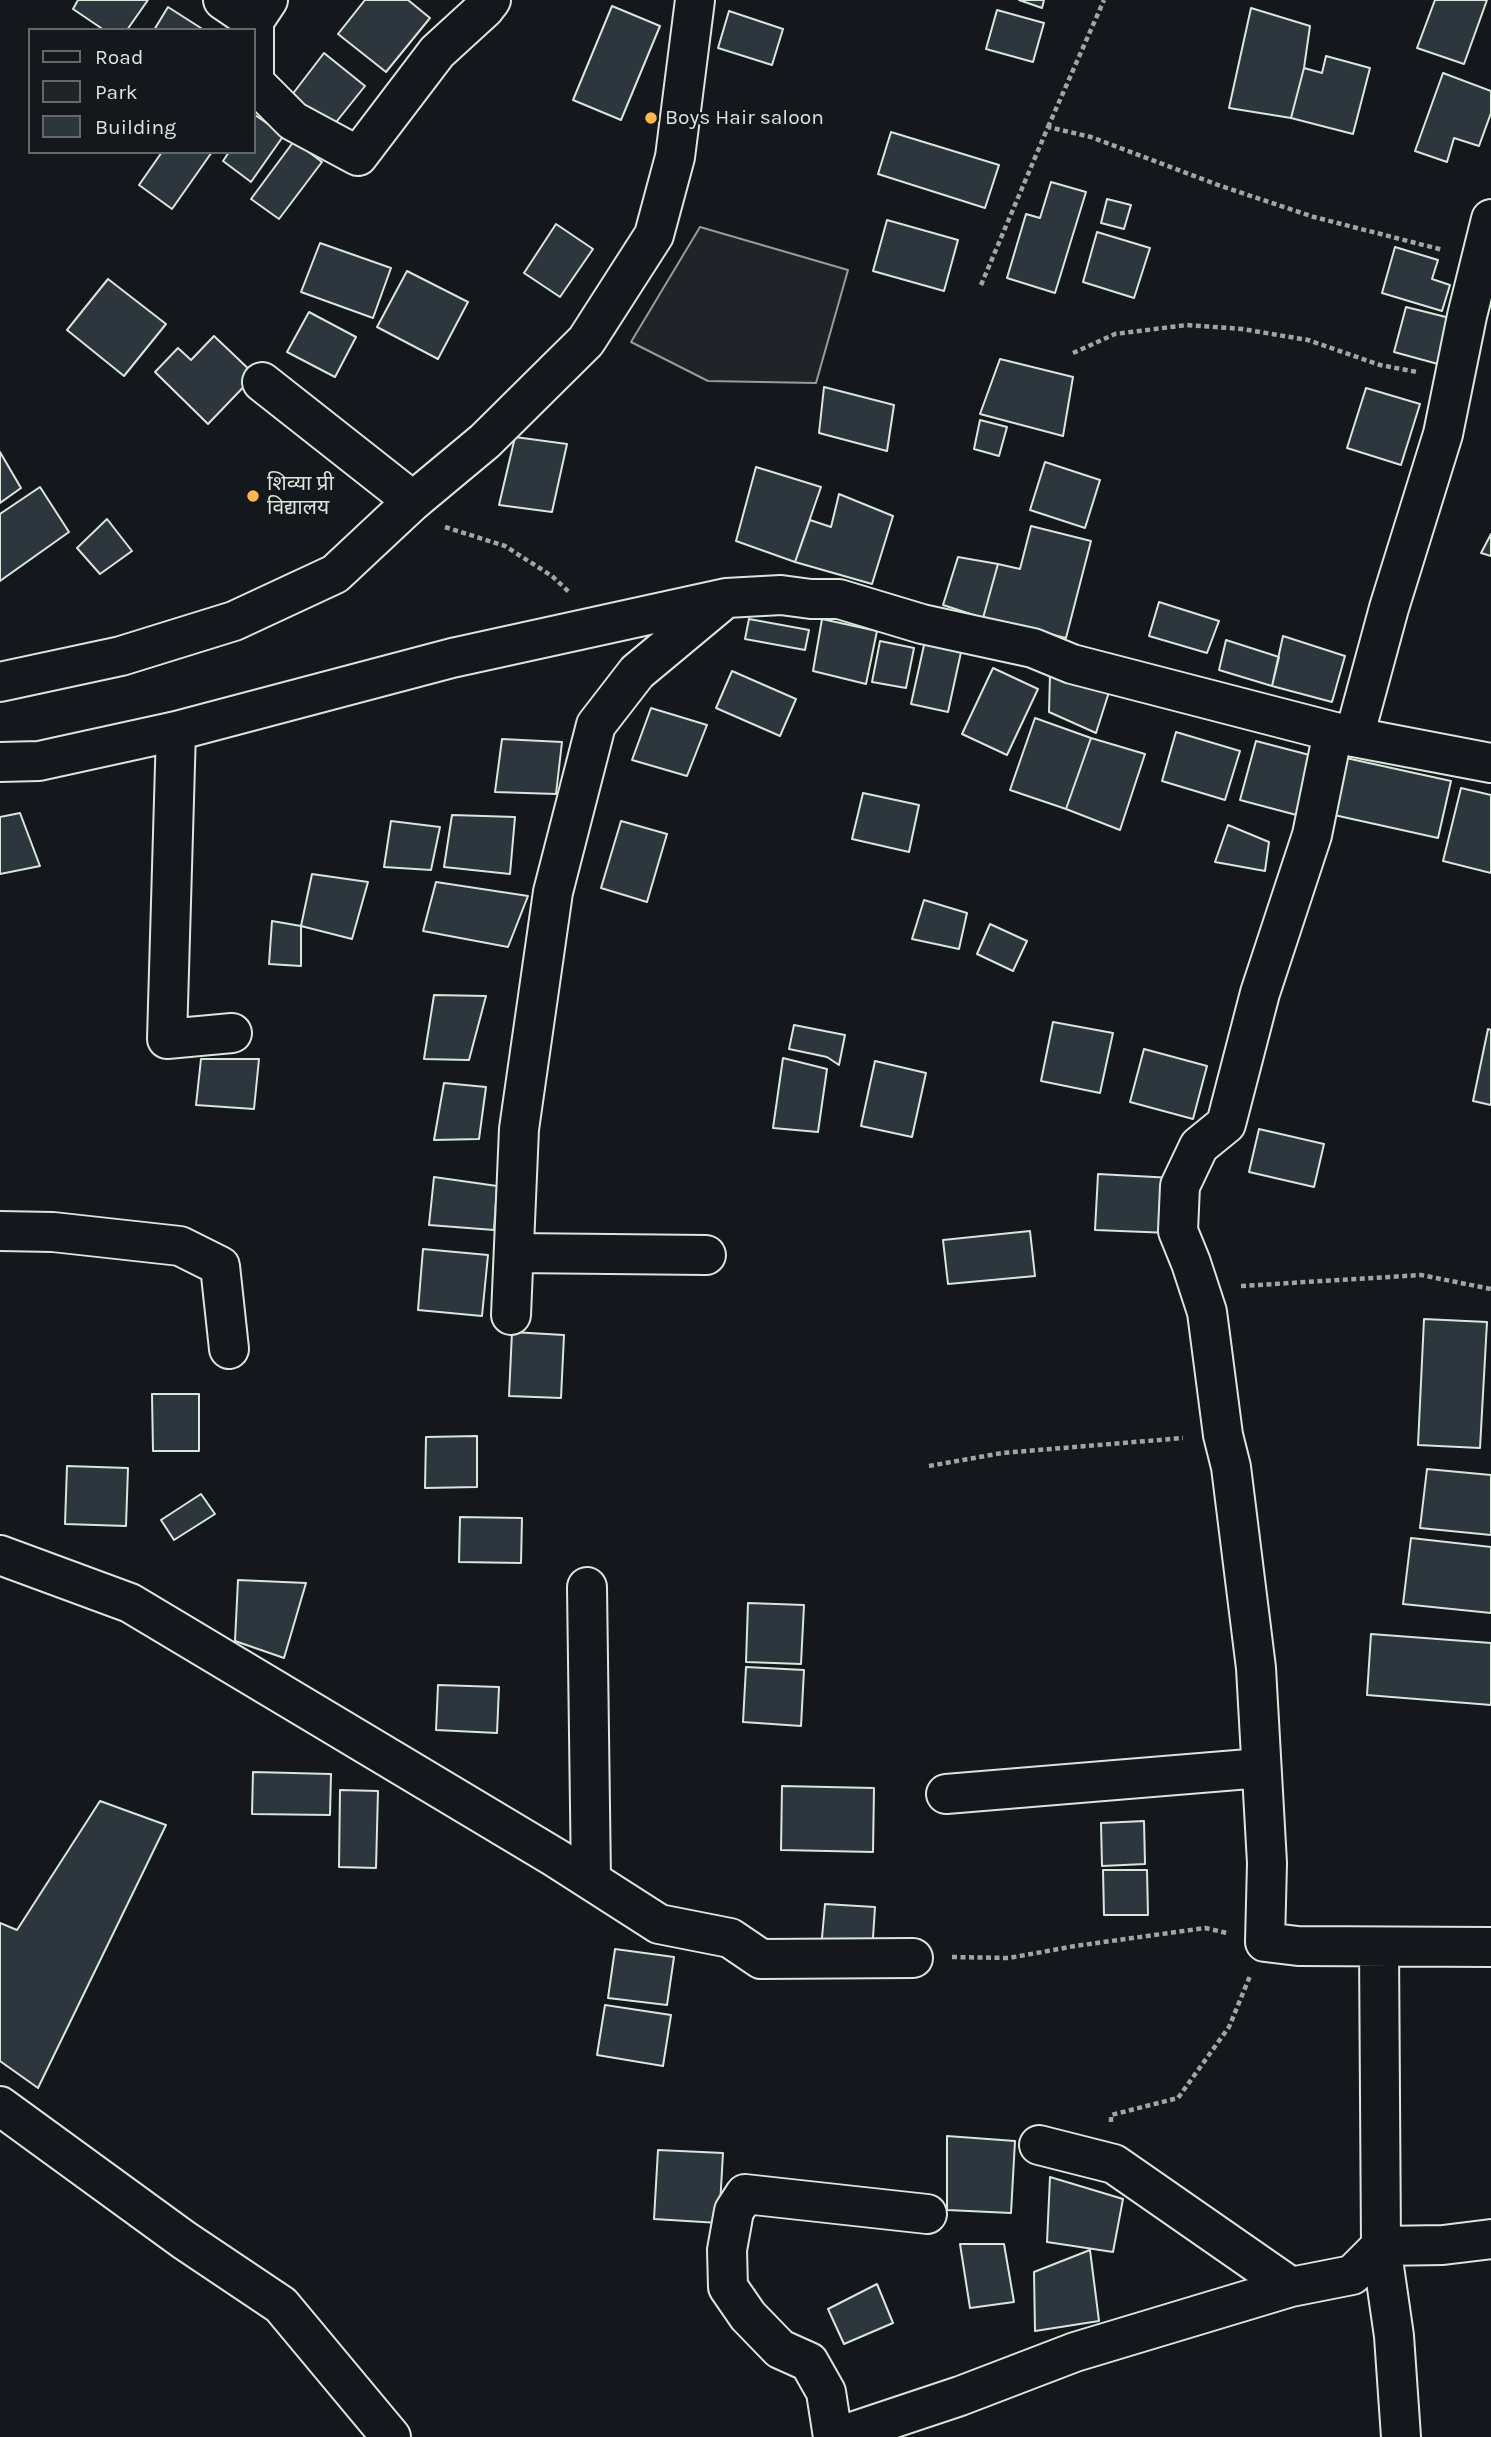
<!DOCTYPE html>
<meta charset="utf-8">
<style>
body{margin:0}
#map{position:relative;width:1491px;height:2437px;overflow:hidden;background:#14181c;font-family:Karla,sans-serif}
canvas{display:block}
.legend{position:absolute;left:28px;top:28px;width:228px;height:126px;box-sizing:border-box;background:#14181c;border:2px solid #626a69;margin:0;padding:9px 12px;list-style:none;font-size:21px;color:#d8e6dc}
.legend li{display:flex;align-items:center;gap:14px;height:35px}
.legend b{width:35px;border:2px solid #626a69}
</style>
<div id="map">
<canvas width="1491" height="2437"></canvas>
<ul class="legend">
<li><b style="height:9px;background:#14181c"></b>Road</li>
<li><b style="height:19px;background:#202428"></b>Park</li>
<li><b style="height:19px;background:#2c363c"></b>Building</li>
</ul>
</div>
<script>
const ctx = document.querySelector('canvas').getContext('2d');
ctx.lineJoin = 'round';
function fill(path, color) { ctx.fillStyle = color; ctx.fill(path, 'evenodd'); }
function stroke(path, color, width, dash) { ctx.strokeStyle = color; ctx.lineWidth = width; ctx.lineCap = dash ? 'butt' : 'round'; ctx.setLineDash(dash || []); ctx.stroke(path); }
function write(font, color, halo, rows, align = 'center') {
  ctx.font = font + ' Karla,"Noto Sans Devanagari",sans-serif'; ctx.lineWidth = 5; ctx.setLineDash([]); ctx.textBaseline = 'middle'; ctx.strokeStyle = halo; ctx.fillStyle = color; for (const [text, x, y, turn = 0] of rows) {
    ctx.save(); ctx.translate(x, y); ctx.rotate((+turn || 0) * Math.PI / 180); ctx.textAlign = isNaN(turn) ? turn : align; if (halo) ctx.strokeText(text, 0, 0); ctx.fillText(text, 0, 0); ctx.restore();
  }
}
const green = new Path2D(`
 M700 227 848 270 816 383 708 381 631 342Z`);
fill(green, '#202428');
stroke(green, '#939e99', 2);
const building = new Path2D(`
 M78 0H148L127 30H104L73 9Z
 M365 0H408L430 18 386 72 338 34Z
 M1019 0H1044L1042 8Z
 M1435 0H1487L1464 64 1417 48Z
 M612 6 660 26 621 120 573 100Z
 M168 7 204 30H154Z
 M1251 8 1310 26 1304 68 1291 118 1229 108Z
 M997 10 1044 23 1033 62 986 49Z
 M729 11 783 29 772 65 718 48Z
 M324 53 365 86 329 131 288 100Z
 M1326 56 1370 68 1353 134 1291 118 1304 68 1322 73Z
 M1443 73 1491 91V113L1479 146 1454 138 1447 162 1415 151Z
 M255 115 284 135 251 182 223 161 229 152H254Z
 M891 132 999 165 985 208 878 174Z
 M294 141 322 162 279 219 251 199Z
 M162 152H212L172 209 139 185Z
 M1051 182 1086 192 1055 293 1007 278 1026 214 1040 218Z
 M1107 199 1131 205 1124 229 1101 223Z
 M887 220 958 240 944 291 873 271Z
 M556 224 593 249 560 297 524 273Z
 M1097 232 1150 248 1134 298 1083 282Z
 M320 243 391 268 373 318 301 292Z
 M1395 247 1438 260 1432 279 1450 285 1442 311 1382 293Z
 M407 271 468 302 438 359 377 327Z
 M108 279 166 324 124 376 67 330Z
 M1406 307 1450 318 1438 364 1394 352Z
 M309 312 356 337 335 377 287 352Z
 M214 336 255 375 208 424 155 372 178 348 191 360Z
 M1000 359 1073 377 1063 436 980 414Z
 M824 387 894 405 887 451 819 433Z
 M1366 388 1420 404 1401 465 1347 448Z
 M980 420 1007 427 999 456 974 449Z
 M515 437 567 444 552 512 499 505Z
 M0 452 21 488 0 503Z
 M1045 462 1100 480 1085 528 1030 510Z
 M756 467 821 487 795 562 736 541Z
 M40 487 69 532 0 581V514Z
 M839 494 893 516 872 584 795 562 810 520 831 527Z
 M107 519 132 551 100 574 77 548Z
 M1031 526 1091 541 1066 638 983 618 998 564 1020 569Z
 M1491 534V556L1481 553Z
 M958 557 998 564 983 618 943 605Z
 M1159 602 1219 621 1207 653 1149 636Z
 M749 619 809 630 805 650 745 639Z
 M822 619 877 631 866 684 813 671Z
 M926 636 963 643 948 712 911 704Z
 M1283 636 1345 656 1332 702 1272 686Z
 M1226 640 1279 657 1272 686 1219 670Z
 M880 641 914 648 906 688 872 682Z
 M993 668 1038 689 1007 755 962 734Z
 M732 671 796 699 780 736 716 708Z
 M1050 674 1109 692 1096 733 1049 712Z
 M651 708 707 725 687 776 632 760Z
 M1035 718 1091 738 1066 809 1010 790Z
 M1176 732 1240 751 1225 800 1162 781Z
 M1091 738 1145 754 1120 830 1066 809Z
 M502 739 562 742 556 794 495 792Z
 M1256 741 1321 758 1304 817 1240 800Z
 M1337 756 1451 781 1438 838 1325 813Z
 M1461 788 1491 795V873L1443 861Z
 M863 793 919 805 909 852 852 839Z
 M20 813 40 866 0 874V817Z
 M452 815 515 817 510 874 444 867Z
 M391 821 440 827 431 870 384 867Z
 M621 821 667 834 647 902 601 888Z
 M1228 825 1269 842 1265 871 1215 862Z
 M312 874 368 882 352 939 301 926Z
 M436 882 528 896 508 947 423 931Z
 M924 900 967 913 959 949 912 939Z
 M272 921 301 926V966L269 964Z
 M990 924 1027 941 1013 971 977 954Z
 M434 995 486 996 469 1060 424 1059Z
 M1053 1022 1113 1033 1100 1093 1041 1081Z
 M794 1025 845 1035 839 1065 827 1057 789 1049Z
 M1488 1029 1491 1030V1105L1473 1101Z
 M1144 1049 1207 1066 1193 1119 1130 1102Z
 M783 1058 827 1069 818 1132 773 1128Z
 M201 1059H259L254 1109 196 1105Z
 M875 1061 926 1073 912 1137 861 1126Z
 M444 1083 486 1087 479 1139 434 1140Z
 M1259 1129 1324 1144 1314 1187 1249 1172Z
 M1098 1174 1173 1178 1170 1233 1095 1230Z
 M434 1177 497 1186 494 1230 429 1225Z
 M1030 1231 1035 1276 948 1284 943 1240Z
 M423 1249 488 1255 482 1316 418 1310Z
 M1424 1319 1487 1322 1480 1448 1418 1445Z
 M512 1332 564 1335 561 1398 509 1396Z
 M152 1394H199V1451H153Z
 M477 1436V1487L425 1488 426 1437Z
 M67 1466 128 1468 126 1526 65 1524Z
 M1427 1469 1491 1475V1535L1420 1528Z
 M201 1494 215 1514 174 1540 161 1520Z
 M460 1517 522 1518 521 1563 459 1562Z
 M1411 1538 1491 1547V1613L1403 1604Z
 M238 1580 306 1583 284 1658 235 1641Z
 M748 1603 804 1605 801 1664 746 1662Z
 M1371 1634 1491 1643V1705L1367 1695Z
 M746 1667 804 1670 801 1726 743 1722Z
 M438 1685 499 1687 497 1733 436 1730Z
 M253 1772 331 1774 330 1815 252 1814Z
 M782 1786 874 1788 873 1852 781 1850Z
 M340 1790 378 1791 376 1868 339 1867Z
 M100 1801 166 1825 38 2088 0 2061V1923L17 1930Z
 M1144 1821 1145 1864 1102 1866 1101 1823Z
 M1103 1870H1147L1148 1915H1104Z
 M825 1904 875 1907 872 1953 821 1949Z
 M615 1949 674 1957 667 2005 608 1998Z
 M605 2005 671 2015 663 2066 597 2055Z
 M947 2136 1015 2141 1011 2213 947 2210Z
 M658 2150 723 2153 719 2223 654 2219Z
 M1050 2177 1123 2199 1113 2252 1047 2242Z
 M960 2244H1004L1014 2302 970 2308Z
 M1090 2250 1099 2321 1035 2331 1034 2272Z
 M877 2284 893 2323 844 2344 828 2309Z`);
fill(building, '#2c363c');
stroke(building, '#d8e6dc', 2);
const minor = new Path2D(`
 M223 0 254 21
 M268 0 254 21V82L293 121 358 156 437 52 484 9 491 0
 M262 382 413 501
 M176 731 167 1039 232 1033
 M1333 732 1312 835 1260 993 1226 1124 1199 1146 1180 1186 1178 1231 1191 1263 1207 1312 1223 1435 1231 1467 1256 1668 1267 1863 1265 1942 1298 1946 1491 1947
 M1354 737 1389 608 1443 434 1467 316 1491 219
 M0 762 39 761 176 731 452 658 726 598 781 595 811 599H839L922 624 1033 648 1072 664 1354 737 1491 763
 M0 1231 53 1232 180 1246 220 1266 229 1349
 M514 1253 706 1255
 M511 1315 519 1129 553 892 596 725 637 672 721 602
 M0 1555 130 1603 556 1858 659 1924 730 1938 761 1959 913 1958
 M587 1587 591 1880
 M946 1794 1261 1768
 M1379 1947 1381 2246 1394 2336 1401 2437
 M0 2106 184 2240 281 2305 391 2437
 M1039 2145 1114 2164 1291 2287 1352 2275 1381 2246 1443 2245 1491 2239
 M833 2437 826 2392 809 2362 780 2349 748 2316 728 2287 727 2250 734 2211 745 2194 927 2214
 M837 2437 960 2396 1075 2352 1291 2287`);
const major = new Path2D(`
 M0 682 121 656 234 621 335 574 413 501 485 441 586 341 654 235 675 157 695 0`);
stroke(minor, '#d8e6dc', 42);
stroke(major, '#d8e6dc', 42);
stroke(new Path2D(`
 M1048 127 1104 0
 M981 285 1048 127 1091 137 1218 185 1314 217 1443 250
 M1073 353 1115 334 1187 325 1242 329 1308 340 1380 365 1417 372
 M445 527 505 546 552 576 569 592
 M1241 1286 1421 1275 1491 1289
 M929 1466 1002 1453 1183 1438
 M952 1957 1009 1958 1075 1946 1205 1928 1227 1933
 M1111 2122V2115L1178 2098 1229 2027 1250 1976`), '#9da8a2', 4.5, [5, 3.5]);
stroke(minor, '#14181c', 38);
stroke(major, '#14181c', 38);
for (const [x, y, r, color] of [
 [651,118,7,"#ffb74d"],
 [253,496,7,"#ffb74d"]
]) { const dot = new Path2D(); dot.arc(x, y, r, 0, 2 * Math.PI); ctx.fillStyle = color; ctx.fill(dot); stroke(dot, '#14181c', 2.5); }
write('21px', '#d8e6dc', '#14181c', [
 ["Boys Hair saloon",665,118],
 ["शिव्या प्री",267,484],
 ["विद्यालय",267,508]
], 'left');
</script>
